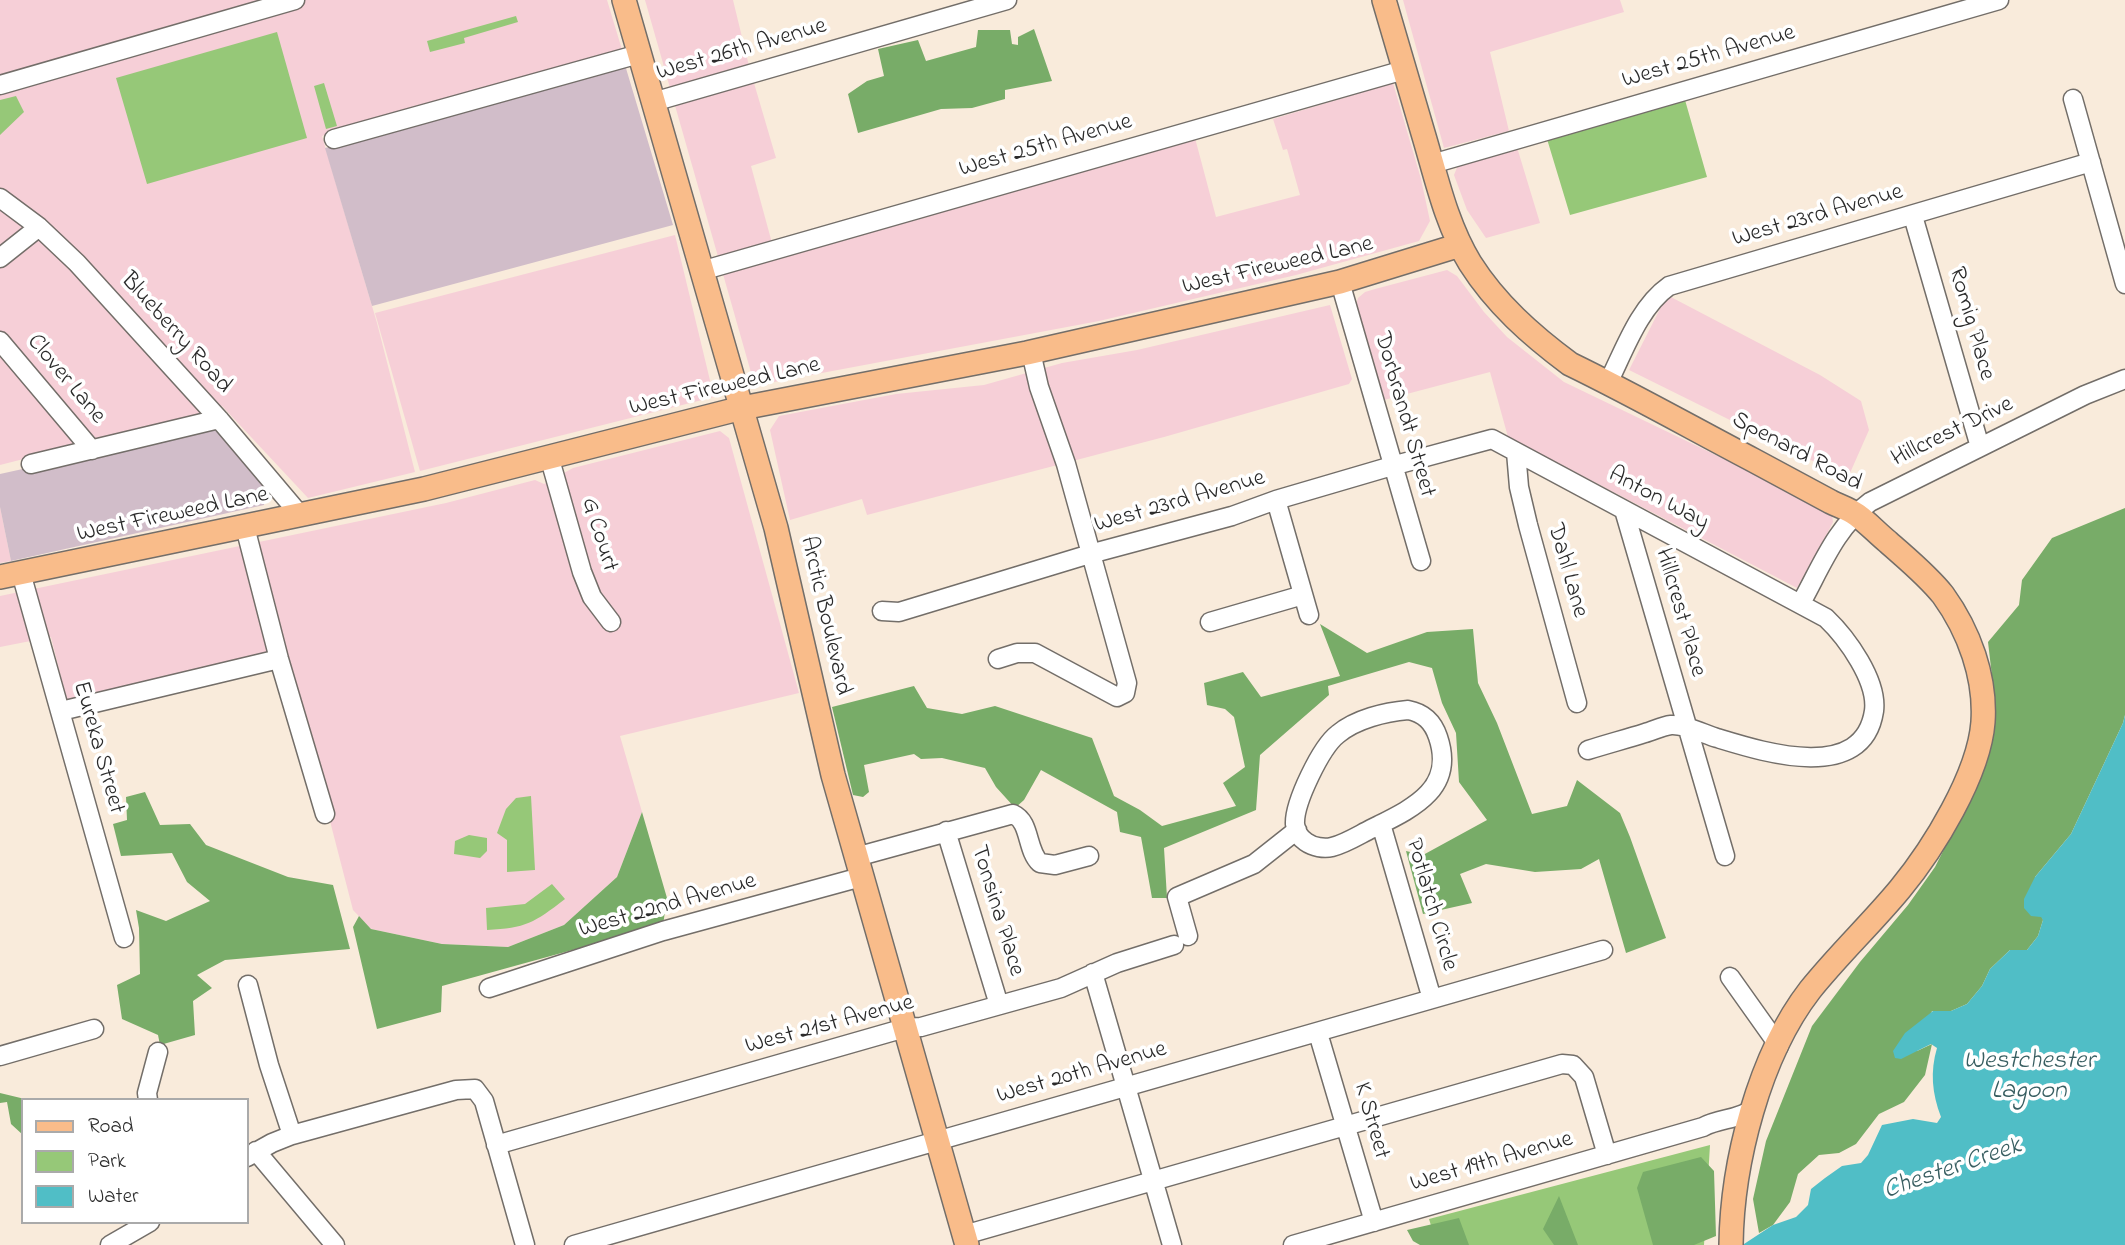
<!DOCTYPE html>
<style>
body{margin:0}
#map{position:relative;width:2125px;height:1245px;overflow:hidden;background:#f9ebdb;font-family:"Indie Flower",sans-serif}
canvas{display:block}
.legend{position:absolute;left:21px;top:1098px;width:228px;height:126px;box-sizing:border-box;background:#fff;border:2px solid #aaa;margin:0;padding:9px 12px;list-style:none;font-size:21px;color:#2b2b2b}
.legend li{display:flex;align-items:center;gap:14px;height:35px}
.legend b{width:35px;border:2px solid #aaa}
</style>
<div id="map">
<canvas width="2125" height="1245"></canvas>
<ul class="legend">
<li><b style="height:9px;background:#f9bc8a"></b>Road</li>
<li><b style="height:19px;background:#96c878"></b>Park</li>
<li><b style="height:19px;background:#50bec6"></b>Water</li>
</ul>
</div>
<script>
const ctx = document.querySelector('canvas').getContext('2d');
ctx.lineJoin = 'round';
function fill(path, color) { ctx.fillStyle = color; ctx.fill(path, 'evenodd'); }
function stroke(path, color, width, dash) { ctx.strokeStyle = color; ctx.lineWidth = width; ctx.lineCap = dash ? 'butt' : 'round'; ctx.setLineDash(dash || []); ctx.stroke(path); }
function write(font, color, halo, rows, align = 'center') {
  ctx.font = font + ' "Indie Flower",sans-serif'; ctx.lineWidth = 7; ctx.setLineDash([]); ctx.textBaseline = 'middle'; ctx.strokeStyle = halo; ctx.fillStyle = color; for (const [text, x, y, turn = 0] of rows) {
    ctx.save(); ctx.translate(x, y); ctx.rotate((+turn || 0) * Math.PI / 180); ctx.textAlign = isNaN(turn) ? turn : align; if (halo) ctx.strokeText(text, 0, 0); ctx.fillText(text, 0, 0); ctx.restore();
  }
}
fill(new Path2D(`
 M0 0H607L623 53 322 136 377 323 415 472 308 498 222 406 196 415 0 465Z
 M645 0H733L749 66 776 158 751 166 775 254 1100 161 1102 167 1195 138 1216 217 1300 195 1287 149 1283 150 1273 119 1393 83 1421 179 1430 221 1419 241 1296 275 1099 321 763 384 752 376Z
 M1403 0H1620L1624 12 1490 52 1509 131 1444 148Z
 M1516 144 1540 223 1486 238 1467 210 1454 175 1460 160Z
 M675 235 714 397 420 471 375 313Z
 M1447 270 1457 276 1484 312 1507 337 1564 382 1778 485 1832 514 1833 522 1829 530 1797 588 1508 437 1490 372 1384 400 1356 305 1358 298 1365 292 1375 289Z
 M1667 295 1820 375 1861 401 1869 430 1850 473 1839 474 1629 370Z
 M1330 305 1352 379 1349 384 1164 437 867 515 862 499 790 520 770 430 779 416 896 394 984 385 1062 363 1137 350Z
 M720 431 729 438 799 693 620 736 642 812 617 877 564 925 508 947 442 944 371 929 353 910 286 651 67 702 51 637 0 647V596L446 503 535 480 544 484 573 468Z
 M0 507 11 561 0 563Z`), '#f6cfd7');
fill(new Path2D(`
 M625 65 673 225 372 306 325 148Z
 M213 427 266 488 264 505 11 561 0 507V474Z`), '#d1bdc9');
fill(new Path2D(`
 M516 16 518 22 464 38 465 43 430 52 427 41Z
 M277 32 307 138 147 184 116 78Z
 M324 83 337 126 326 129 314 86Z
 M16 96 24 112 0 135V100Z
 M1685 100 1707 177 1570 215 1547 139Z
 M531 796 535 870 507 872V840L497 833 506 809 516 798Z
 M469 835 487 838V851L480 858 454 854 455 841Z
 M552 884 565 899C534 923 526 928 487 930L486 908 525 904Z
 M1710 1145 1704 1245H1437L1429 1219Z`), '#96c878');
fill(new Path2D(`
 M1034 29 1052 81 1005 90V99L972 108 941 109 858 133 848 94 867 81 884 76 878 49 918 40 926 61 976 47 978 30H1010L1012 44 1018 45V37Z
 M2125 508V715L2123 723 2071 834 2035 877 2043 920 2038 936 2027 950H2010L1990 969 1982 986 1967 1004 1951 1011H1932L1917 1051 1932 1044 1925 1075 1904 1102 1879 1114 1856 1144 1839 1153 1819 1155 1798 1174 1790 1202 1773 1225 1759 1233 1753 1199 1766 1141 1812 1026 1860 962 1908 905 1935 867 1975 788 1993 726 1995 702 1988 642 2019 605 2022 580 2052 538Z
 M1320 624 1367 653 1427 632 1473 629 1478 683 1497 723 1532 814 1567 806 1577 780 1620 813 1630 837 1666 938 1626 953 1599 859 1581 869 1535 872 1486 864 1460 874 1472 903 1423 914 1406 851 1423 855 1487 820 1459 782 1456 733 1442 703 1432 668 1409 662 1328 686 1329 695 1260 755 1256 810 1164 848 1167 898H1152L1141 837 1120 832 1117 812 1041 770 1024 800 1015 808 996 787 985 768 942 758 921 759 914 754 864 765 869 792 863 797 853 795 832 707 914 686 927 708 962 714 995 706 1092 738 1114 796 1140 810 1162 826 1236 806 1223 783 1245 767 1234 717 1225 709 1207 705 1204 683 1243 672 1261 697 1340 676Z
 M145 792 160 825 190 824 206 845 288 877 333 885 350 949 225 960 197 975 212 988 193 1001 195 1035 160 1045 158 1035 122 1019 117 985 140 974 139 928 136 910 166 921 210 901 187 882 172 853 121 856 113 824 127 820 126 797Z
 M642 812 667 898 663 925 442 986 441 1012 377 1029 353 927 359 916 371 929 442 944 508 947 564 925 617 877Z
 M0 1093 29 1100H23V1135L11 1124 7 1102 0 1103Z
 M1701 1157 1714 1171 1716 1236 1694 1245H1653L1637 1188 1643 1172Z
 M1559 1196 1578 1245H1554L1543 1229Z
 M1459 1218 1469 1245H1420L1413 1241 1407 1230Z`), '#78ac68');
fill(new Path2D(`
 M2125 715V1245H1733L1744 1244 1773 1225 1796 1217 1808 1205 1811 1189 1825 1178 1842 1166 1861 1163 1868 1155 1882 1125 1913 1119 1937 1123 1941 1117C1932 1093 1930 1072 1937 1048L1931 1044 1901 1059 1895 1058 1893 1051 1905 1033 1933 1011H1951L1967 1004 1982 986 1990 969 2010 950H2027L2038 936 2043 920 2041 917 2031 916 2024 908V899L2035 877 2071 834 2123 723Z`), '#50bec6');
const minor = new Path2D(`
 M0 85 295 0
 M2073 99 2125 284
 M653 102 1007 0
 M334 139 639 54
 M1432 164 1999 0
 M0 198 39 227 77 263 219 419 301 516
 M1913 216 1980 447
 M0 258 39 227
 M701 271 1404 70
 M1340 282 1421 561
 M0 341 92 450
 M1608 383C1624 351 1639 307 1669 286L2091 162
 M1516 452 1519 487 1528 525 1577 703
 M549 456 582 572 592 597 611 622
 M31 464 219 419
 M1276 500 1309 615
 M1624 510 1725 856
 M245 527 279 659 325 814
 M21 573 124 938
 M1801 603C1821 567 1836 527 1870 502L2085 395 2125 379
 M882 611 899 612 1090 554 1232 516 1276 500 1392 466 1492 439 1826 618C1847 638 1878 681 1874 711 1863 784 1763 752 1717 738 1704 734 1684 724 1671 725 1662 726 1653 731 1645 733 1626 739 1607 744 1588 750
 M1210 622 1303 595
 M998 659 1017 653H1035L1117 697 1125 693 1127 683 1066 464 1039 387 1031 352
 M1408 710C1424 713 1433 722 1438 737 1456 790 1411 809 1371 829 1359 835 1345 844 1332 847 1324 849 1313 847 1306 842 1300 838 1296 832 1295 824 1294 803 1321 747 1338 734 1356 719 1385 712 1408 710Z
 M61 711 279 659
 M1381 824 1432 999
 M946 831 999 1005
 M856 857 1013 814C1031 822 1026 850 1040 863L1055 865 1089 856
 M1188 936 1177 897 1254 864 1297 830
 M1093 973 1172 1245
 M1730 977 1779 1046
 M248 985 269 1065 292 1135
 M489 988 663 931 861 877
 M1318 1033 1374 1222
 M0 1056 94 1029
 M148 1100 147 1093 158 1052
 M496 1145 905 1028 921 1027 1061 988 1117 963 1174 945
 M256 1151 335 1245
 M247 1157 272 1143 292 1135 456 1090 475 1089 484 1101 525 1245
 M964 1235 1562 1064 1573 1065 1584 1077 1607 1155
 M110 1245 150 1222
 M574 1245 1603 950
 M1293 1245 1703 1127C1720 1118 1738 1120 1753 1109`);
const major = new Path2D(`
 M624 0 776 528 833 775 967 1245
 M1384 0C1397 44 1410 88 1423 133 1436 176 1446 224 1470 263 1496 304 1531 335 1570 364 1632 394 1692 428 1753 460 1779 474 1805 488 1831 502 1839 506 1849 509 1857 515 1868 523 1877 533 1888 542 1907 559 1927 575 1943 595 1969 631 1986 677 1983 722 1979 775 1933 849 1900 889 1871 924 1838 955 1810 990 1759 1056 1732 1163 1731 1245
 M0 577 424 489 742 408 1027 353 1340 282 1460 245`);
stroke(minor, '#736e69', 21);
stroke(major, '#736e69', 26);
stroke(minor, '#fff', 18);
stroke(major, '#f9bc8a', 23);
write('24px', '#2b2b2b', '#fff', [
 ["West 26th Avenue",742,51,-16],
 ["West 25th Avenue",1709,58,-16],
 ["West 25th Avenue",1046,147,-16],
 ["West 23rd Avenue",1818,217,-16],
 ["West Fireweed Lane",1278,267,-13],
 ["Romig Place",1970,324,74],
 ["Blueberry Road",175,334,48],
 ["Clover Lane",65,380,50],
 ["West Fireweed Lane",725,388,-13],
 ["Dorbrandt Street",1403,415,74],
 ["Hillcrest Drive",1953,433,-26],
 ["Spenard Road",1796,453,28],
 ["Anton Way",1658,500,28],
 ["West 23rd Avenue",1180,503,-16],
 ["West Fireweed Lane",173,516,-12],
 ["G Court",598,535,73],
 ["Dahl Lane",1566,571,74],
 ["Hillcrest Place",1679,613,74],
 ["Arctic Boulevard",824,616,77],
 ["Eureka Street",97,748,74],
 ["Potlatch Circle",1430,905,74],
 ["West 22nd Avenue",668,907,-16],
 ["Tonsina Place",996,911,73],
 ["West 21st Avenue",830,1026,-15],
 ["West 20th Avenue",1082,1074,-16],
 ["K Street",1370,1121,74],
 ["West 19th Avenue",1492,1163,-16]
]);
write('italic 26px', '#385e61', '#fff', [
 ["Westchester",2029,1063],
 ["Lagoon",2029,1093],
 ["Chester Creek",1953,1170,-19]
]);
</script>
